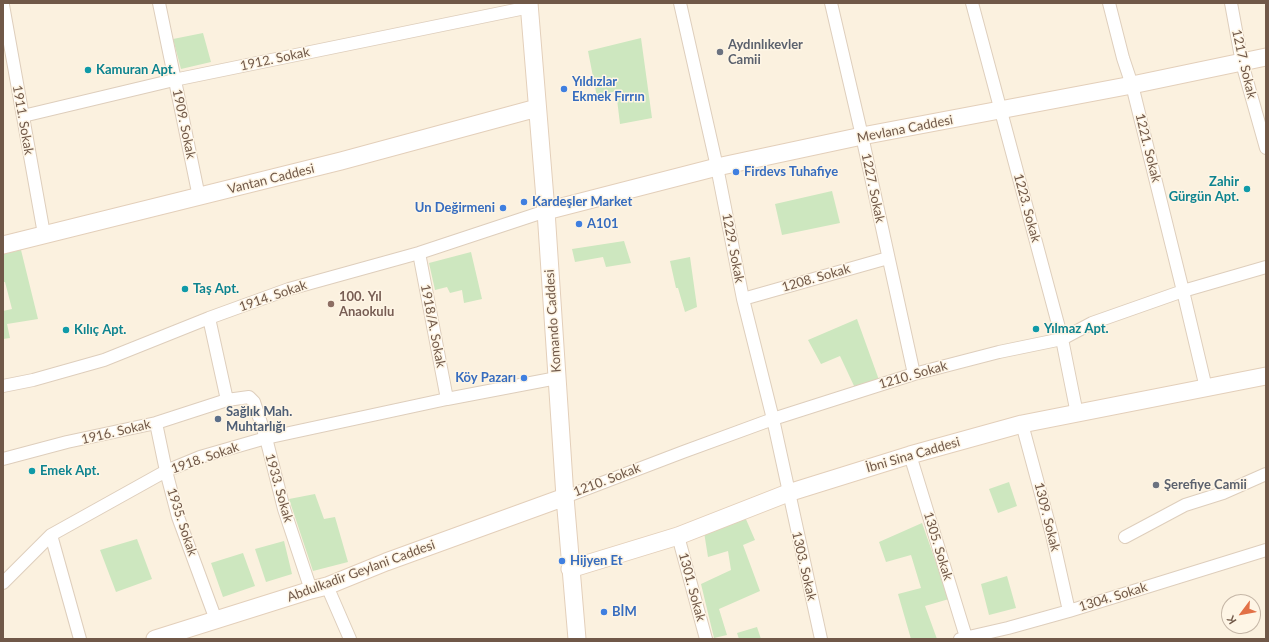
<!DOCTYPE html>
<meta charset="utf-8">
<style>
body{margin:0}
#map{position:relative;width:1269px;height:642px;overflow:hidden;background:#fbf1df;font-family:Lato,sans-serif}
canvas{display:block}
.frame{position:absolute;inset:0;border:4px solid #705848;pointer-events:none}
.north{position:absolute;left:1221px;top:594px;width:40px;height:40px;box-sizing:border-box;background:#fef5e5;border:1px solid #c5b6a6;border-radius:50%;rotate:238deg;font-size:11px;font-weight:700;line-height:16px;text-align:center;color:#705848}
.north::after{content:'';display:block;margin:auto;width:14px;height:18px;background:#e27147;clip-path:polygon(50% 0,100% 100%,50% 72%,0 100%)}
</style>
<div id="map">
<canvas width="1269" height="642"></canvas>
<div class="frame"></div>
<div class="north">K</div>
</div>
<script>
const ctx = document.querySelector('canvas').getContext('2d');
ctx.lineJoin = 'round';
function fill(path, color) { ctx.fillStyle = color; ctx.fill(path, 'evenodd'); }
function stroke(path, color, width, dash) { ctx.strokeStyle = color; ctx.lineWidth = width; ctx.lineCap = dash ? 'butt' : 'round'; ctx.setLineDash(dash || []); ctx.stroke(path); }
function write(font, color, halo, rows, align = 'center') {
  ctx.font = font + ' Lato,sans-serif'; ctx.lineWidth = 3; ctx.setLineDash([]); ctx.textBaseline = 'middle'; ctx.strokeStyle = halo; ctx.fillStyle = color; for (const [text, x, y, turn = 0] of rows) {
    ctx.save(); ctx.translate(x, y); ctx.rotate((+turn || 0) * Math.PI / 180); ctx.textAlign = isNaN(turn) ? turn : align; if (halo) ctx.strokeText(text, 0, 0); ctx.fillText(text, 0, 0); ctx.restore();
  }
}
fill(new Path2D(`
 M203 33 211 62 181 69 173 39Z
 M641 38 652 118 620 124 616 91 597 97 588 51Z
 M832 191 840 223 782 235 775 204Z
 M624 241 631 263 606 267 603 257 575 262 572 249Z
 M21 250 38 319 7 324 10 338 3 339V311L12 309 5 282H3V254Z
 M471 252 482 299 464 303 462 290 450 293 447 287 435 290 429 263Z
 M690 257 697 307 685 312 678 288H676L670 261Z
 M857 319 879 380 855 388 840 356 821 364 808 340Z
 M1009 482 1017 506 998 513 989 489Z
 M315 494 324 519 335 517 348 562 313 571 289 499Z
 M745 517 755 540 743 545 760 591 719 609 727 635 714 638 701 584 731 570 728 551 708 557 704 532Z
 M922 523 949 599 925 606 937 639H911L898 594 921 588 911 555 886 562 879 542Z
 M137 539 152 579 116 592 100 550Z
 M284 541 292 574 266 582 255 549Z
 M243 553 255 586 223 597 211 563Z
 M1007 576 1016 608 989 615 981 584Z
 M757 627 761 639H739L737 633Z`), '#cde7bf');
const street = new Path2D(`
 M159 3 199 197
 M680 3 717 167 743 299 773 419 821 639
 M831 3 862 136 914 374
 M972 3 1062 339 1077 414
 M1109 3 1123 58 1132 85 1183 291 1206 388
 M1231 3 1242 63 1266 148
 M3 5 44 234
 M23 116 174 80 530 7
 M419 253 447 399
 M743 299 888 258
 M209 318 227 400 249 397 254 402 266 438 284 509 311 590
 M3 386 33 380 104 360 209 318 289 289 419 253 546 211
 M156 423 166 471 178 517 216 620
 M1022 424 1052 535 1069 611
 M910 455 966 637
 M3 459 67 442 156 423 227 400
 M565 497 683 452 773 419 914 374 999 352 1062 339 1092 323 1183 291 1266 267
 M51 535 80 639
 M678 536 706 639
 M1125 537 1185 505 1223 493 1266 474
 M3 583 51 535 166 471 200 457 266 438 447 399 557 378
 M327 586 350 639
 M960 639 1008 628 1069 611 1266 550`);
const secondary = new Path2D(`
 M529 3 546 211 565 497 577 639
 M546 211 717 167 862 136 1132 85 1266 57
 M3 245 341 161 537 108
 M570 569 678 536 788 493 910 455 1022 424 1266 376
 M155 639 311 590 327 586 386 562 565 497`);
stroke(street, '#decebc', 14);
stroke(secondary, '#e3cfba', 19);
stroke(street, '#fff', 12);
stroke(secondary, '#fff', 17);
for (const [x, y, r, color] of [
 [720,52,4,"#6b7280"],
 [88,70,4,"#0f9aa8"],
 [564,89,4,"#3f7fe0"],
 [736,172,4,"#3f7fe0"],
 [1247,189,4,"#0f9aa8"],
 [524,202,4,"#3f7fe0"],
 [503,208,4,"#3f7fe0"],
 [579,224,4,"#3f7fe0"],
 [185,289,4,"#0f9aa8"],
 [331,304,4,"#8d6e63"],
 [1036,329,4,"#0f9aa8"],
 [66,330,4,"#0f9aa8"],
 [524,378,4,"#3f7fe0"],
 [218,419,4,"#5c6f8a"],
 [32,471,4,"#0f9aa8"],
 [1156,485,4,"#6b7280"],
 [562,561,4,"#3f7fe0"],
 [604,612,4,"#3f7fe0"]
]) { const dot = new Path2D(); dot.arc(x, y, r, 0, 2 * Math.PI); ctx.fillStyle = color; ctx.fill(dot); stroke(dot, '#fef5e5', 1.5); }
write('bold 13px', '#5b616d', '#fef5e5', [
 ["Aydınlıkevler",728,45],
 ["Camii",728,60],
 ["Şerefiye Camii",1164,485]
], 'left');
write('13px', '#705848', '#fef5e5', [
 ["1912. Sokak",275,59,-12],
 ["1217. Sokak",1244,64,77],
 ["1911. Sokak",23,120,80],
 ["1909. Sokak",184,124,78],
 ["Mevlana Caddesi",905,129,-11],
 ["1221. Sokak",1148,148,76],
 ["Vantan Caddesi",271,179,-14],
 ["1227. Sokak",873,188,78],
 ["1223. Sokak",1027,208,75],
 ["1229. Sokak",733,248,79],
 ["1208. Sokak",816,278,-16],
 ["1914. Sokak",273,296,-19],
 ["Komando Caddesi",553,321,-94],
 ["1918/A. Sokak",433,326,79],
 ["1210. Sokak",913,375,-16],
 ["1916. Sokak",116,432,-13],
 ["İbni Sina Caddesi",913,455,-16],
 ["1918. Sokak",205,458,-19],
 ["1210. Sokak",607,480,-21],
 ["1933. Sokak",279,488,74],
 ["1309. Sokak",1047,517,76],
 ["1935. Sokak",182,522,72],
 ["1305. Sokak",938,546,73],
 ["1303. Sokak",804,566,77],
 ["Abdulkadir Geylani Caddesi",361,571,-20],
 ["1301. Sokak",692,587,75],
 ["1304. Sokak",1113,597,-17]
]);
write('bold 13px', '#0d838f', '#fef5e5', [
 ["Kamuran Apt.",96,70],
 ["Zahir",1239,182,"right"],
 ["Gürgün Apt.",1239,197,"right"],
 ["Taş Apt.",193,289],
 ["Yılmaz Apt.",1044,329],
 ["Kılıç Apt.",74,330],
 ["Emek Apt.",40,471]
], 'left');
write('bold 13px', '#366cbe', '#fef5e5', [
 ["Yıldızlar",572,82],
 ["Ekmek Fırrın",572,97],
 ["Firdevs Tuhafiye",744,172],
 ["Kardeşler Market",532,202],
 ["Un Değirmeni",495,208,"right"],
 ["A101",587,224],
 ["Köy Pazarı",516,378,"right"],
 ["Hijyen Et",570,561],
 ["BİM",612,612]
], 'left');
write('bold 13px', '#785e54', '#fef5e5', [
 ["100. Yıl",339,297],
 ["Anaokulu",339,312]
], 'left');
write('bold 13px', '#4e5e75', '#fef5e5', [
 ["Sağlık Mah.",226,412],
 ["Muhtarlığı",226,427]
], 'left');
</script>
